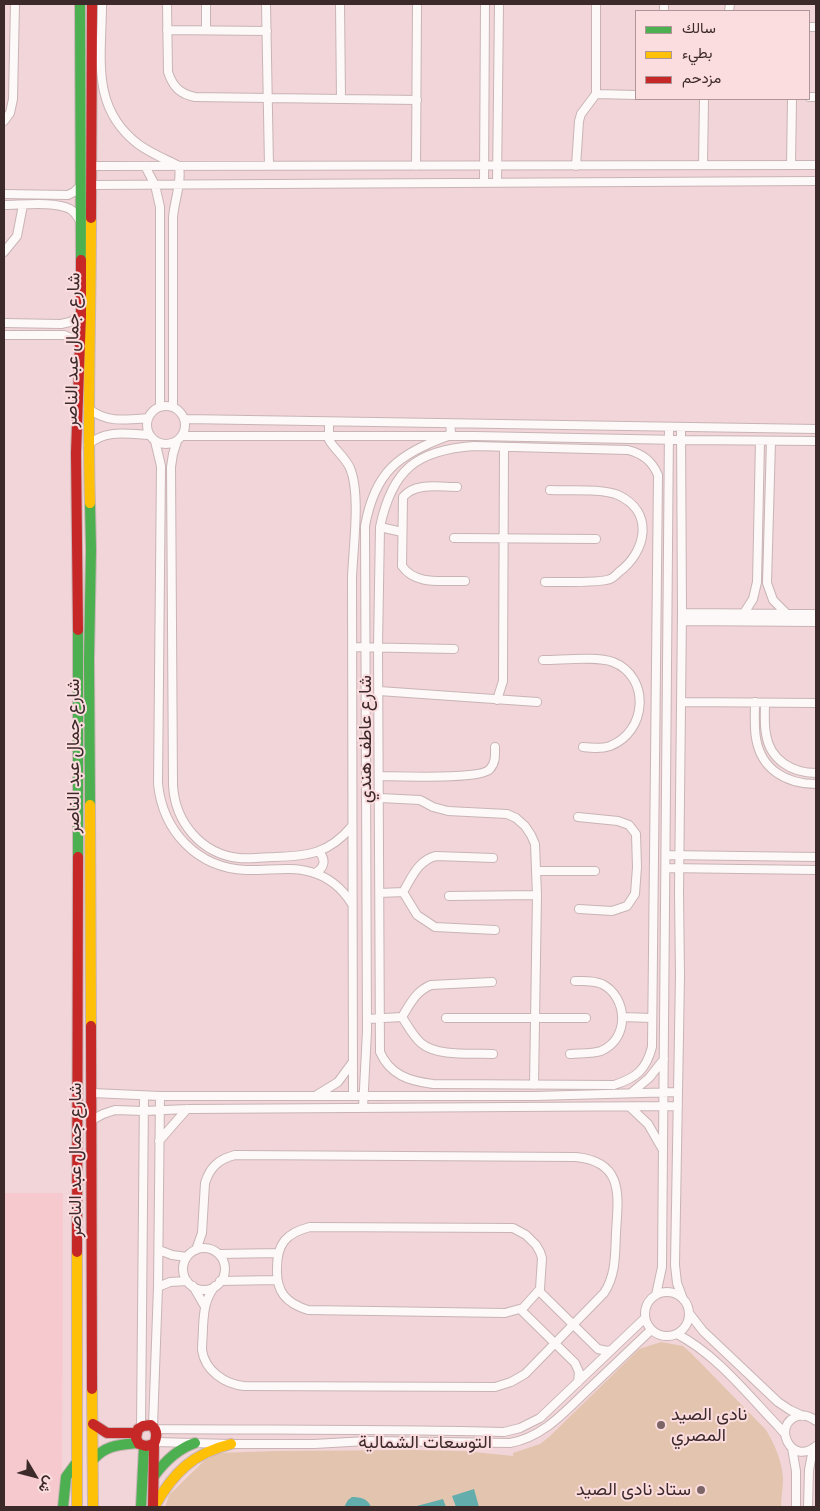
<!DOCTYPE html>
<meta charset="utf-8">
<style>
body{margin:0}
#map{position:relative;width:820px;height:1511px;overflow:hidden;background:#f1d5d8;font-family:Merriweather,Vazirmatn,serif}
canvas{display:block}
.frame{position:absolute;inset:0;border:5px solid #3c292a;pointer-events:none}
.legend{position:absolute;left:635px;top:10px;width:175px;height:90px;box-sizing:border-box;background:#fcdddf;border:1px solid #af9597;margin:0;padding:6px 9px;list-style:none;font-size:15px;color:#3c292a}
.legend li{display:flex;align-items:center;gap:10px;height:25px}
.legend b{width:25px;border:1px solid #af9597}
.north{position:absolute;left:10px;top:1451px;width:50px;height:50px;-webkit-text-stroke:4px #fcdddf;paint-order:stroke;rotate:127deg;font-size:14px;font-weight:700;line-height:20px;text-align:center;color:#3c292a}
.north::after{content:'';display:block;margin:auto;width:18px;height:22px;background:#3c292a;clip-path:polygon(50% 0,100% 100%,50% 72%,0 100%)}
</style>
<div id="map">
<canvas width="820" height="1511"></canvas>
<div class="frame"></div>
<ul class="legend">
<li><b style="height:6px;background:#4caf50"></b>سالك</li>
<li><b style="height:6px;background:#ffc107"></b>بطيء</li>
<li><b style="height:6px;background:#c62828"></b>مزدحم</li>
</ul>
<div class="north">ش</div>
</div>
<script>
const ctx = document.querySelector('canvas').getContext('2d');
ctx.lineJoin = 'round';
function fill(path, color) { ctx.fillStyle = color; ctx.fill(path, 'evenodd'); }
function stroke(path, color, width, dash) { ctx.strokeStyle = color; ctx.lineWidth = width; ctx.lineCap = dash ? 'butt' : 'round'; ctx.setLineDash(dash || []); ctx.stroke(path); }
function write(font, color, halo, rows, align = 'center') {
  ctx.font = font + ' Merriweather,Vazirmatn,serif'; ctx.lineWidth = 4; ctx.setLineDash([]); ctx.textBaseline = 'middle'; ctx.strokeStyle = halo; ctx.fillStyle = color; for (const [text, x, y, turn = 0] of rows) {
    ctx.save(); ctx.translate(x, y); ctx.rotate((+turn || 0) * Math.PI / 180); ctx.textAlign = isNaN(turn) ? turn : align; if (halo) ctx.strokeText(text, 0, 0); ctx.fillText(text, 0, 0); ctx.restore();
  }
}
fill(new Path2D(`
 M4 1193H63L62 1507H4Z`), '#f6c9ce');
fill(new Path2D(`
 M661 1342 683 1346 691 1353 766 1430C775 1445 782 1461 783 1479 783 1488 781 1498 781 1507H165L169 1495 205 1460 218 1453 277 1451 412 1450 464 1451 513 1456V1453L540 1444 549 1437 639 1349Z`), '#e3c4ae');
fill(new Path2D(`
 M474 1489 479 1507H456L452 1496Z
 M352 1497C361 1497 368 1499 371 1507H344L348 1500Z
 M443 1499 446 1507H413Z`), '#63aead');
const street = new Path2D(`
 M102 4C102 57 90 107 138 144 150 153 165 159 179 166 182 183 174 201 173 218V407
 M167 4 168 72C173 87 180 94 195 97L417 100
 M266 4 269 166
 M340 4 341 99
 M664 4V11
 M729 11 730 4
 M809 27H816
 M167 30 267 31
 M206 30V4
 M596 94 636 95
 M809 97H816
 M4 121 10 113 13 99 15 4
 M703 165 704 99
 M791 165 792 99
 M92 166 816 165
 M145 166 155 185 160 207V407
 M416 166 417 4
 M576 166 579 121 581 114 596 94V4
 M484 183 485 4
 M497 183 499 4
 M92 185 816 181
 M4 194 68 195 74 192 80 186
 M4 205C21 205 55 201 70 209 75 212 77 216 80 221
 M4 252 17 236 23 205
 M4 323 61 324 70 322 81 315
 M4 335H64L80 342
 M147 425a19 19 0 1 1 38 0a19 19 0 1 1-38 0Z
 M88 408C106 423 125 420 148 418
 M185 419 816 429
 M329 422V440C335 450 345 457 350 468 361 494 353 548 352 578L353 1096
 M681 427 682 613 679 892 680 976 675 1265 677 1283 683 1299
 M182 436H475L681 440 816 441
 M155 441 161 466 158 784C163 831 197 868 246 870 267 871 290 866 311 872 329 877 342 888 352 904
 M177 441 173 454 171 467 173 785C175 822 201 854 239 858 250 859 262 857 274 857 308 856 329 854 352 826
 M771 441 767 583 773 600 786 613
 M88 445C105 429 128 434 149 435
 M474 446 628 450C643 454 652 461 658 475L652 1047C646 1070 636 1078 614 1085L433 1084C409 1081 390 1075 380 1052L378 646 380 527C392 470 416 450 474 446Z
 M457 487C440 487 415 482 403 497L402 566C416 586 443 580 465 581
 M380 527 402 532
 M454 538 596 539
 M545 582C556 582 603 583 610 579 613 578 617 574 619 572 646 552 655 512 618 495 602 488 568 491 550 490
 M682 613 816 614
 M744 613 753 599 757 582 760 441
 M682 621 816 622
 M352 647 454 649
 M543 660C562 660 597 656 613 662 651 677 647 732 610 746 601 749 592 748 583 747
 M379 691 537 702
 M497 700 503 681 504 448
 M681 702 816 703
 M755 702C755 714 754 727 756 738 761 770 787 784 816 784
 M765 703C765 713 764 724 766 734 770 760 792 773 816 773
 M380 776C398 776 481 780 490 769 496 762 495 755 495 747
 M380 798 420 800 433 807 448 811 507 814 516 818 525 826 531 835 535 844 537 895 534 1085
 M578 817 618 821 629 825 636 834 637 867 635 894 627 906 612 911 579 909
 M666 855 816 857
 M493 858 436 856C418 860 411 879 403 892L417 915 435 927 495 930
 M666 868 816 870
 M536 871H595
 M315 873C325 868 326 859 319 852
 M380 893 403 892
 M449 896 537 895
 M492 982 431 985C416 991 410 1004 402 1017 408 1026 413 1036 421 1043 437 1057 472 1053 493 1054
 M623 1017 652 1018
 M446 1018H586
 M367 1019 402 1017
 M570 1054C579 1053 592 1054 601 1051 630 1039 628 997 602 984 593 980 584 981 575 981
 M92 1093 160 1096H535L678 1092
 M631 1093 649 1078 664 1059
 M317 1095 338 1082 352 1063
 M630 1107 648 1124 663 1150
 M363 1108 367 1031 365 526C375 471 399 454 448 436L451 432 450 424
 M92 1120 103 1114 115 1110 144 1111 187 1109 678 1106
 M159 1141 187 1109
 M310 1227 513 1228 526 1235 536 1245 540 1252 542 1258 540 1289 523 1308 505 1313 308 1310C286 1303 276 1292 277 1268 277 1244 286 1233 310 1227Z
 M183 1269a21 21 0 1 1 42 0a21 21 0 1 1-42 0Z
 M159 1250 172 1255 187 1257
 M196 1250 202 1233 205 1183C210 1167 219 1159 235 1155L576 1157C625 1162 618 1197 616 1233 615 1255 616 1275 604 1293L525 1374 511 1382 495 1387 244 1386C225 1384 205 1371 202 1350 202 1343 203 1334 203 1327 204 1310 205 1299 215 1286
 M219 1254 277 1253
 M220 1281 276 1280
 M193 1286 204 1305
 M158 1287 170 1282 187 1281
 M539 1291 598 1349 607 1351 611 1350
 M645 1314a22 22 0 1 1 44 0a22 22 0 1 1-44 0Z
 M656 1295 662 1267 669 427
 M521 1310 575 1363 579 1372 578 1382
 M689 1313 703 1331 778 1402 790 1410 803 1416
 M677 1334C717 1355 747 1394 778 1426L785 1434
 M816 1421C811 1417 805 1414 798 1416 771 1424 791 1467 816 1446
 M141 1426 144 1096
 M153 1426 158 1287 160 1096
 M155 1429C272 1430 388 1429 504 1432L520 1428 540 1418 645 1318
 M156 1442 231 1444H314L367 1441 510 1443C545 1437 567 1409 592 1386 612 1367 631 1349 651 1330
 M792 1448 796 1471V1507
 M808 1507 809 1470 813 1449`);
const fast = new Path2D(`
 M80 4 81 260
 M90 503 91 550 89 659 90 805
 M78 630V857
 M93 1460C105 1445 120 1445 138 1443
 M154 1476C165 1461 177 1449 195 1443
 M63 1507 66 1477 77 1462
 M141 1507 144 1447`);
const slow = new Path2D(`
 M90 503C87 408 91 313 91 218
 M90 805 91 1026
 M92 1389 93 1507
 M77 1507V1252
 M154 1507C173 1473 193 1453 231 1444`);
const jam = new Path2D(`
 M91 218 92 4
 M78 630 76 453 81 315V260
 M91 1026 92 1389
 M77 1252 78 857
 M93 1424 107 1433H136
 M153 1507 154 1444C157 1437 158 1430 151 1425L143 1426 138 1429 136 1438 139 1444 146 1446 154 1444`);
stroke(street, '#c9b4b5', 10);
stroke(fast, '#c9b4b5', 12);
stroke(slow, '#c9b4b5', 12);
stroke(jam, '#c9b4b5', 12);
stroke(street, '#fdf9f9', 8);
stroke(fast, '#4caf50', 10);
stroke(slow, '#ffc107', 10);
stroke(jam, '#c62828', 10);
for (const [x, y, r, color] of [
 [661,1425,5,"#7b6567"],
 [701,1490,5,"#7b6567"]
]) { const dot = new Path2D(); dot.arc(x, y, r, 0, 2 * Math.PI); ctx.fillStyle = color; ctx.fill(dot); stroke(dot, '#fcdddf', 2); }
write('18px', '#3c292a', '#fcdddf', [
 ["شارع جمال عبد الناصر",73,350,-89],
 ["شارع عاطف هندي",366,739,-90],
 ["شارع جمال عبد الناصر",74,756,-90],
 ["شارع جمال عبد الناصر",76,1160,-90],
 ["التوسعات الشمالية",425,1443]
]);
write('18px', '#3c292a', '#fcdddf', [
 ["نادى الصيد",671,1415],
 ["المصري",671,1436],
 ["ستاد نادى الصيد",691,1490,"right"]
], 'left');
</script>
